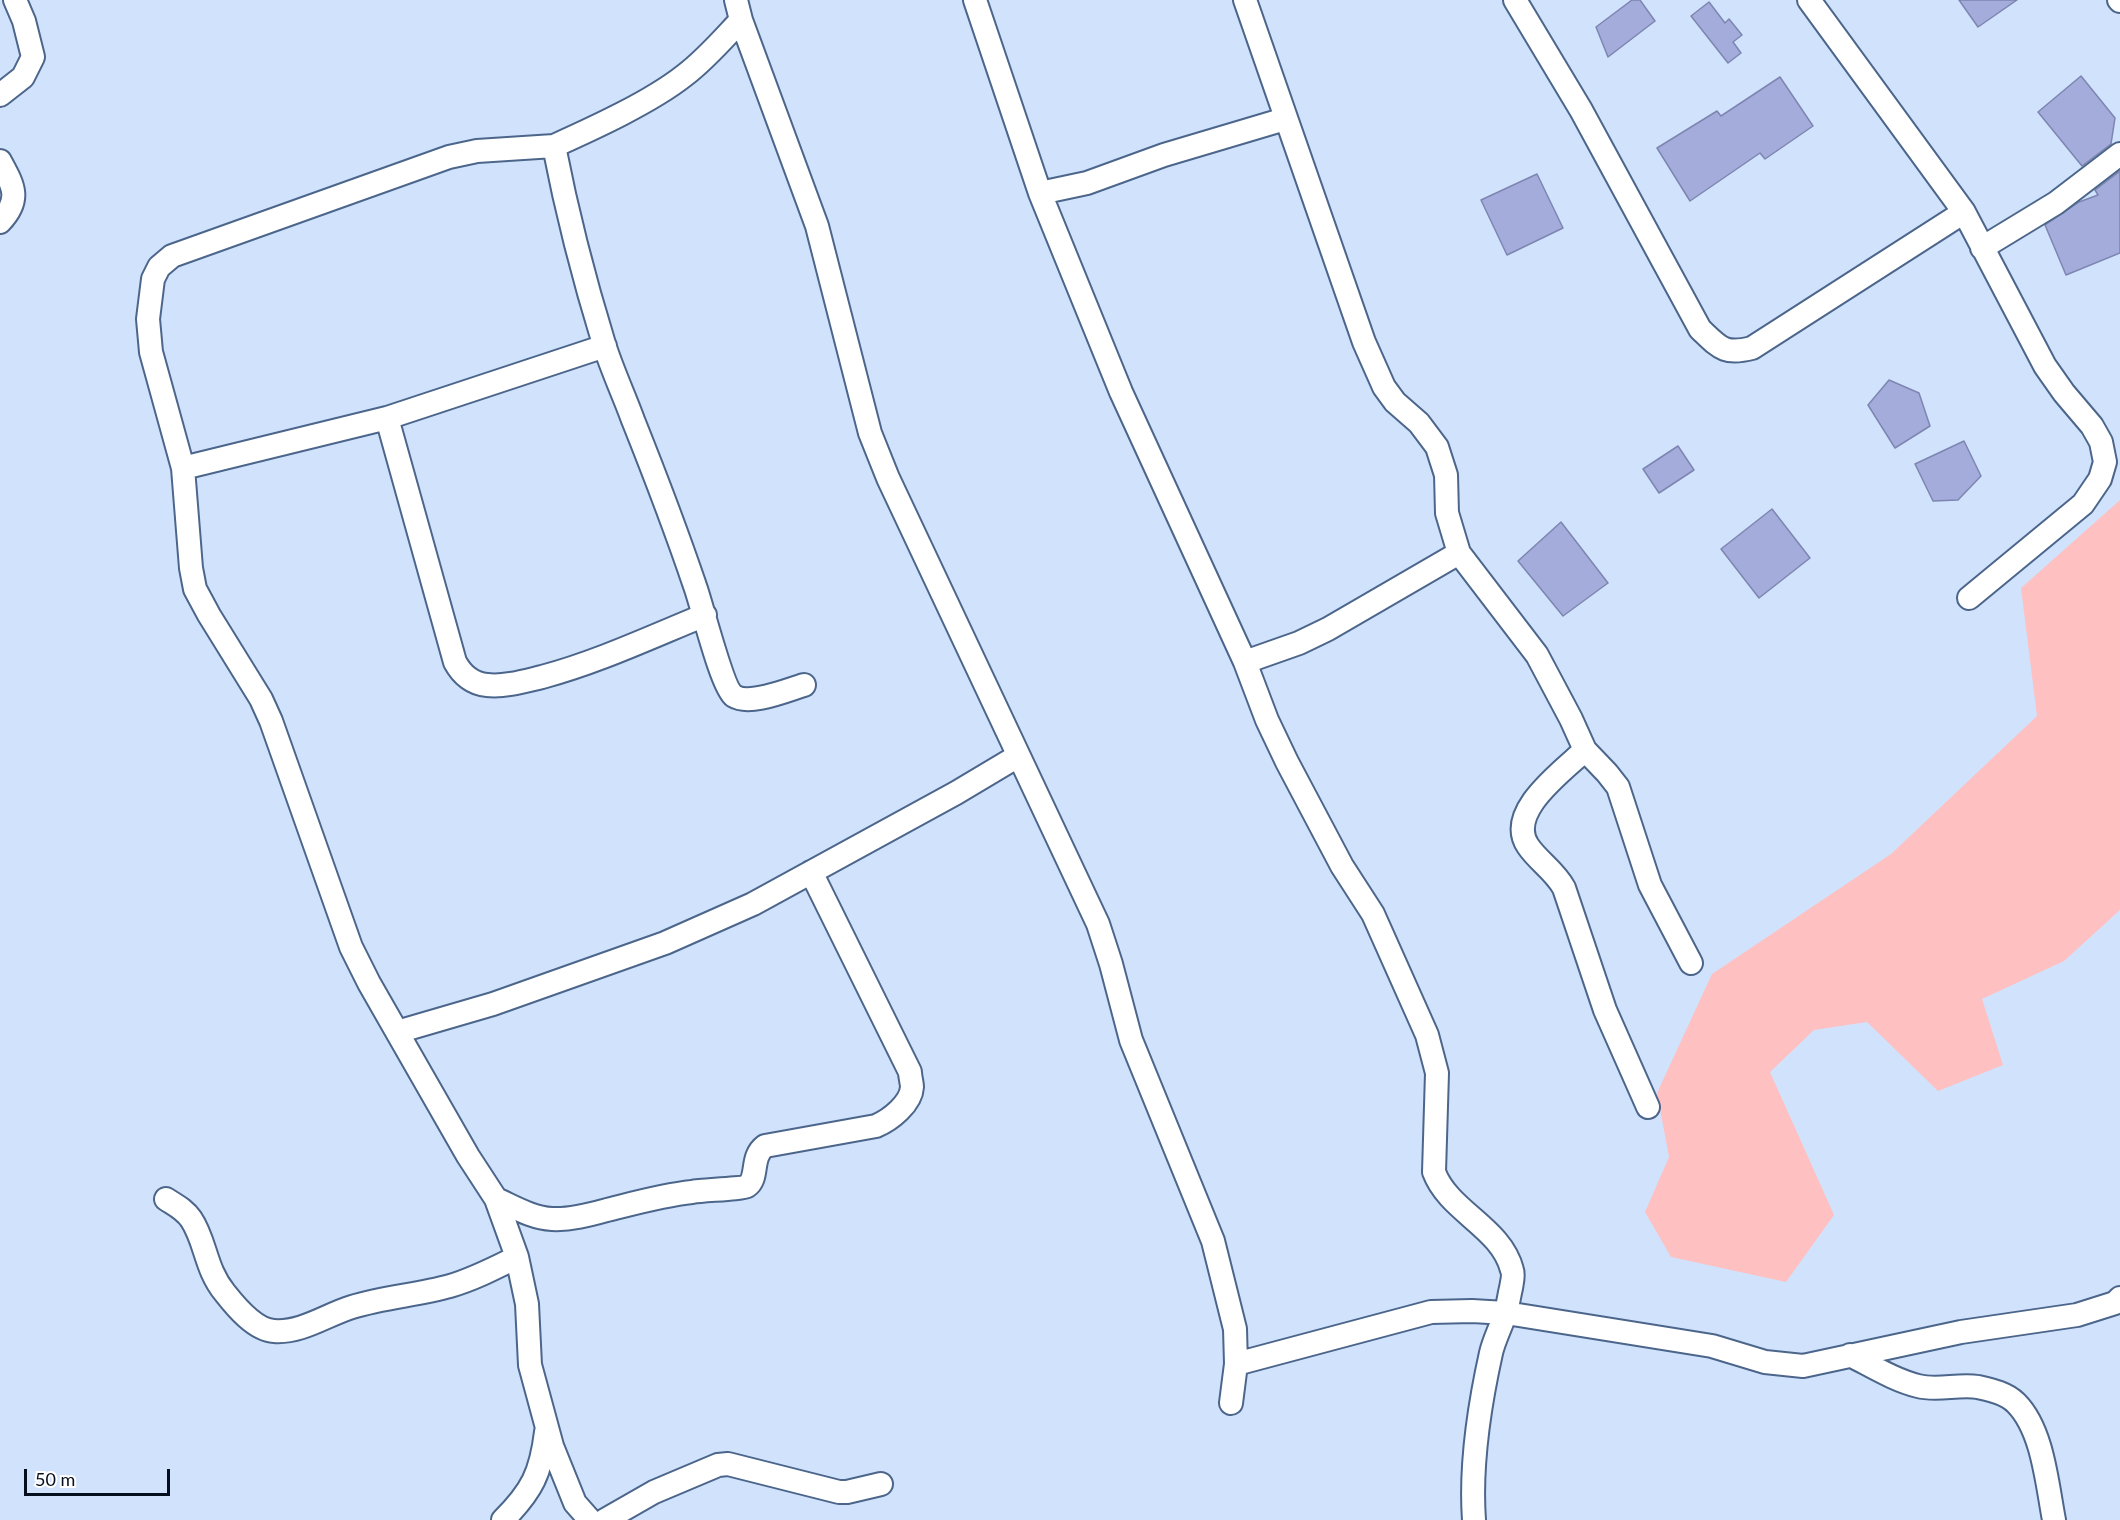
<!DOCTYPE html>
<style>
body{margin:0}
#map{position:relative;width:2120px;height:1520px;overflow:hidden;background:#d1e3fc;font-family:Lato,sans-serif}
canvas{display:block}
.scale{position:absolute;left:24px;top:1469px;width:146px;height:27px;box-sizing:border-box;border:3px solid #050e1c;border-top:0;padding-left:8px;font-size:18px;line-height:21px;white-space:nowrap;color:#050e1c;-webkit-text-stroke:4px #fff;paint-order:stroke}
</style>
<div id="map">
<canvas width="2120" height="1520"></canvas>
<div class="scale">50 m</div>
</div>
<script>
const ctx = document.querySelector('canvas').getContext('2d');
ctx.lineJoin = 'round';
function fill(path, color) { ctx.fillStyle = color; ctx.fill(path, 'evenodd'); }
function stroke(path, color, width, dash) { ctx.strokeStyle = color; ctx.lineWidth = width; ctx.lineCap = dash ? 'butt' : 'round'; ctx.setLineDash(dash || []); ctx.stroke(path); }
fill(new Path2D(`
 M2120 500V910L2064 961 1982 999 2003 1065 1938 1091 1867 1022 1814 1030 1770 1072 1834 1215 1786 1282 1671 1257 1645 1212 1669 1157 1657 1093 1712 974 1891 854 2037 716 2021 588Z`), '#fec0c1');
const building = new Path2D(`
 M1632 0H1640L1655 21 1608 57 1596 27Z
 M1959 0H2017L1978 27Z
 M1709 2 1725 23 1729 19 1742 35 1733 42 1741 53 1728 63 1691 16Z
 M2081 76 2115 118 2111 144 2082 166 2038 112Z
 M1780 77 1813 126 1765 159 1760 153 1690 201 1657 148 1717 111 1721 116Z
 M2120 171V253L2066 275 2045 225 2079 202 2098 195 2095 190Z
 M1537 174 1563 228 1507 255 1481 200Z
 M1889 380 1919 393 1930 426 1895 448 1868 405Z
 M1964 441 1981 476 1958 500 1933 501 1915 464Z
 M1678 446 1694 470 1659 493 1643 469Z
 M1772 509 1810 558 1759 598 1721 549Z
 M1561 522 1608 583 1563 616 1518 561Z`);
fill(building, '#a3acda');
stroke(building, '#7e85b1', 1.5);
const street = new Path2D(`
 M736 0 741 20 817 226 870 433 888 478 1098 924 1111 964 1131 1040 1213 1241 1235 1329 1236 1364 1231 1403
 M975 0 1040 193 1121 392 1245 662 1267 720 1287 762 1342 866 1373 914 1427 1035 1437 1073 1434 1172C1449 1212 1501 1227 1512 1270 1514 1275 1512 1282 1511 1288 1509 1296 1508 1306 1505 1314 1501 1327 1494 1340 1491 1353 1479 1407 1470 1465 1474 1520
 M1245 0 1364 342 1384 387 1395 402 1419 423 1437 447 1446 475 1447 513 1459 553 1537 655 1571 719 1585 750 1607 773 1618 787 1650 885 1691 963
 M1515 0 1581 110 1700 329C1720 348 1724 355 1752 348L1964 212
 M1809 0 1964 212 2045 366 2064 393 2092 426 2101 442 2105 462 2100 479 2083 504 1969 598
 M2119 0 2120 1
 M741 20C723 39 706 59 685 75 651 102 594 128 554 146 567 213 584 279 604 344 612 370 624 395 633 420 655 475 676 530 695 586 702 605 722 688 734 696 750 706 787 690 804 685
 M0 95 23 77 33 57 24 21 15 0
 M554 146 477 151 449 157 172 256 159 267 153 279 148 319 151 352 183 468 191 568 195 589 209 615 261 699 271 721 351 947 369 983 397 1032 468 1156 496 1199 517 1257 527 1304 530 1365 552 1446 575 1503 590 1520
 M0 161C13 185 22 199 0 222
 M1040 193 1087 183 1164 155 1285 119
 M1982 248 2056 203 2120 154
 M387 418 455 662C462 675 473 684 487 685 505 687 525 681 542 677 598 662 651 637 705 615
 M183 468 387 418 605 346
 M1245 662 1299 643 1328 629 1459 553
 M1585 750C1563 771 1505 812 1528 846 1538 861 1555 871 1564 888L1605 1010 1648 1107
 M397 1032 493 1004 665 943 753 904 956 793 1018 756
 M166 1199C175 1205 184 1209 191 1219 206 1241 205 1269 225 1293 236 1307 255 1330 274 1331 302 1333 326 1315 352 1307 384 1297 418 1295 450 1286 474 1279 495 1268 517 1257
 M496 1199C514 1207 532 1218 552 1219 570 1220 589 1215 607 1210 635 1203 663 1195 692 1192 702 1190 742 1189 747 1186 759 1178 750 1157 765 1146L876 1126C890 1120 911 1104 912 1087 912 1083 910 1077 910 1072L811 872
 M1850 1355C1872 1366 1894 1380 1918 1386 1937 1391 1958 1384 1978 1387 1991 1390 2006 1393 2016 1403 2043 1430 2047 1484 2054 1520
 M1236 1364 1431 1312 1472 1311 1506 1313 1712 1346 1765 1362 1803 1366 1961 1332 2077 1315 2115 1303 2120 1298
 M503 1520C532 1491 541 1473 546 1432
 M605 1520 654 1492 718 1465 728 1464 839 1492H847L881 1484`);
stroke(street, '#4c668b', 26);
stroke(street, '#fff', 22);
</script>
